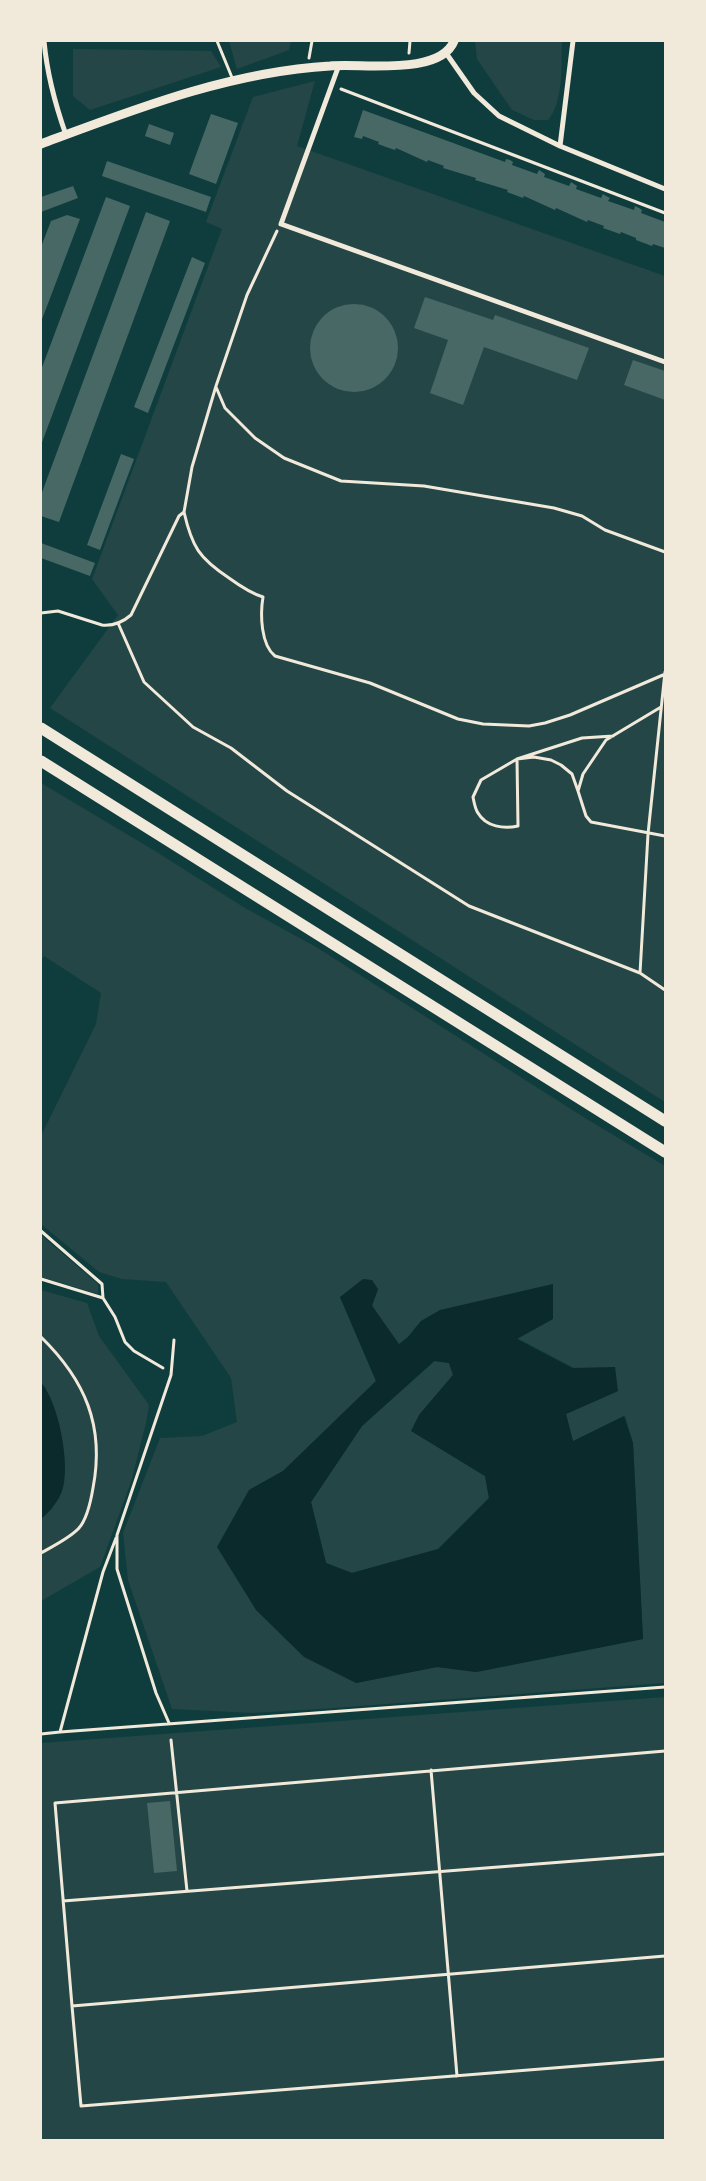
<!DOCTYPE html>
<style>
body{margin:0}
#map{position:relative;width:706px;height:2181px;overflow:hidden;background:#0f3d3e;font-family:Bitter,serif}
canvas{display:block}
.frame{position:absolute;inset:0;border:42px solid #f1e9da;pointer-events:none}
</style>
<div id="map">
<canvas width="706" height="2181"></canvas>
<div class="frame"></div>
</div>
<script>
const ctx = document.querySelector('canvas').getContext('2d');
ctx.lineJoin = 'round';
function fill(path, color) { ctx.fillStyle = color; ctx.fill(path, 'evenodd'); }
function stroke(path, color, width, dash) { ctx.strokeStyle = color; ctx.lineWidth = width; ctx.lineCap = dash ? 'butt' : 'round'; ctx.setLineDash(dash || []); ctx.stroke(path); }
fill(new Path2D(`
 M229 41H291L289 50 237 69Z
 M475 41H562C561 65 564 101 548 120H534L512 110 477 59Z
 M73 49 211 51 221 67 90 110 73 96Z
 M315 81 297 146 665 276V1102L50 708 118 615 92 579 222 229 206 222 253 97Z
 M41 783 155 851 245 908 316 947 585 1118 665 1166V1683L320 1709 252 1713 172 1709 128 1580 123 1533 160 1438 202 1436 237 1422 231 1378 166 1282 122 1279 99 1272 41 1224V1136L96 1024 101 993 44 956 41 960ZM378 1289 372 1305 399 1345 408 1337 421 1321 517 1338 618 1391 566 1414 573 1442 625 1416 633 1443 643 1639 477 1672 437 1667 356 1683 249 1490 283 1471 376 1381 340 1297Z
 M41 1235 98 1284V1294L41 1277Z
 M41 1290 87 1303 99 1336 149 1405 146 1423 131 1482 100 1567 41 1601V1519L52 1509 46 1388 41 1383Z
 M435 1361 449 1363 453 1375 419 1415 412 1431 485 1476 489 1498 439 1549 352 1573 326 1563 311 1502 362 1426Z
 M665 1697V2140H41V1743Z`), '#244646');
fill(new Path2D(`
 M363 1279 372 1280 378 1289 372 1306 399 1344 408 1337 421 1321 440 1310 553 1284V1319L517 1339 572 1368 615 1367 618 1391 566 1414 573 1441 624 1416 633 1443 643 1639 476 1672 437 1667 356 1683 304 1657 256 1610 217 1547 249 1490 283 1471 376 1381 340 1297ZM434 1361 449 1363 453 1375 419 1415 411 1431 485 1476 489 1498 438 1549 352 1573 326 1563 311 1502 362 1426Z
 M41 1383C59 1402 71 1467 62 1491 58 1502 50 1511 41 1519Z`), '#0a2a2b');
fill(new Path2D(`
 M363 110 505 162 506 159 510 160 513 162 512 165 537 174 539 170 545 174 544 177 569 186 571 182 577 186 576 189 601 198 603 194 606 196 610 198 608 201 634 210 635 206 639 208 642 210 641 213 665 222V248L653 244 652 246 636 240V238L621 232 620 234 603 228 604 226 588 220 587 222 556 208 555 210 524 196 523 198 507 192 508 190 475 180 476 178 443 168 444 166 428 160 427 162 396 148 395 150 386 147 378 144 379 142 363 136 362 139 354 137Z
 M211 114 238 123 216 184 189 174Z
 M149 124 174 133 170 145 145 136Z
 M107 161 211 197 206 212 102 176Z
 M73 186 78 198 41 212V197Z
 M106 197 130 206 41 445V370Z
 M146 212 170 221 59 522 41 516V495Z
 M67 215 80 219 41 322V247L51 221Z
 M192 257 205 263 148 413 134 407Z
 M425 297 493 320 495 315 589 348 577 380 484 347 463 405 430 393 448 340 414 328Z
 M310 348a44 44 0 1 1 88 0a44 44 0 1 1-88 0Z
 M633 360 665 371V400L624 385Z
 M121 454 134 459 100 550 87 545Z
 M41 543 95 563 90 576 41 558Z
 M170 1801 177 1871 154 1873 147 1803Z`), '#486865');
stroke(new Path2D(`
 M409 53 410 41
 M309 58 312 41
 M341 89 665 213
 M216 387 225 408 255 438 284 458 341 481 424 486 554 508 582 516 605 530 665 552
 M184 512C192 547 199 558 229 578 240 586 250 593 263 597 260 615 261 645 275 656L370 683 458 719 483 724 529 726 545 723 570 715 663 675
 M41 613 58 611 102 625C113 626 123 622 131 615L179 516 184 512 192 467 216 386 247 295 277 231
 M118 623 144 682 193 727 231 748 287 791 469 906 640 973 665 990
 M661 707 606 740 583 774 578 791 586 816 591 822 665 836
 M578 791 572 774 561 765 551 760 534 757 517 759 481 780 473 797C474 802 475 809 478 813 486 827 504 829 518 826L517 759 582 738 613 736
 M640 973 648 834 665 672
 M41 1231 102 1284 103 1298
 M41 1279 103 1298 115 1317 125 1342 134 1351 163 1368
 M41 1337C85 1380 105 1426 93 1488 91 1500 87 1519 79 1528 70 1538 53 1546 41 1553
 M171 1740 187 1891
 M665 1751 55 1803 72 2006 665 1956
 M431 1770 457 2076
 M63 1901 665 1854
 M72 2006 81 2106 665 2059`), '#f1e9da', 3);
stroke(new Path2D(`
 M217 41 233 80
 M169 1723 156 1693 117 1569V1535L171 1375 174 1340
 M60 1732 665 1687
 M41 1734 60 1732 103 1572 116 1538`), '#f1e9da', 3);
stroke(new Path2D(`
 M44 41C47 74 55 104 66 135
 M446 53 474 93 499 116 560 146 665 189
 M339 65 281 224 665 362
 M560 146 573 41`), '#f1e9da', 5);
stroke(new Path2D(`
 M41 144C135 109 229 72 330 66 362 63 440 76 454 41`), '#f1e9da', 9);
stroke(new Path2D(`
 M41 728 665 1121
 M41 761 665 1152`), '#f1e9da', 11);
</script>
